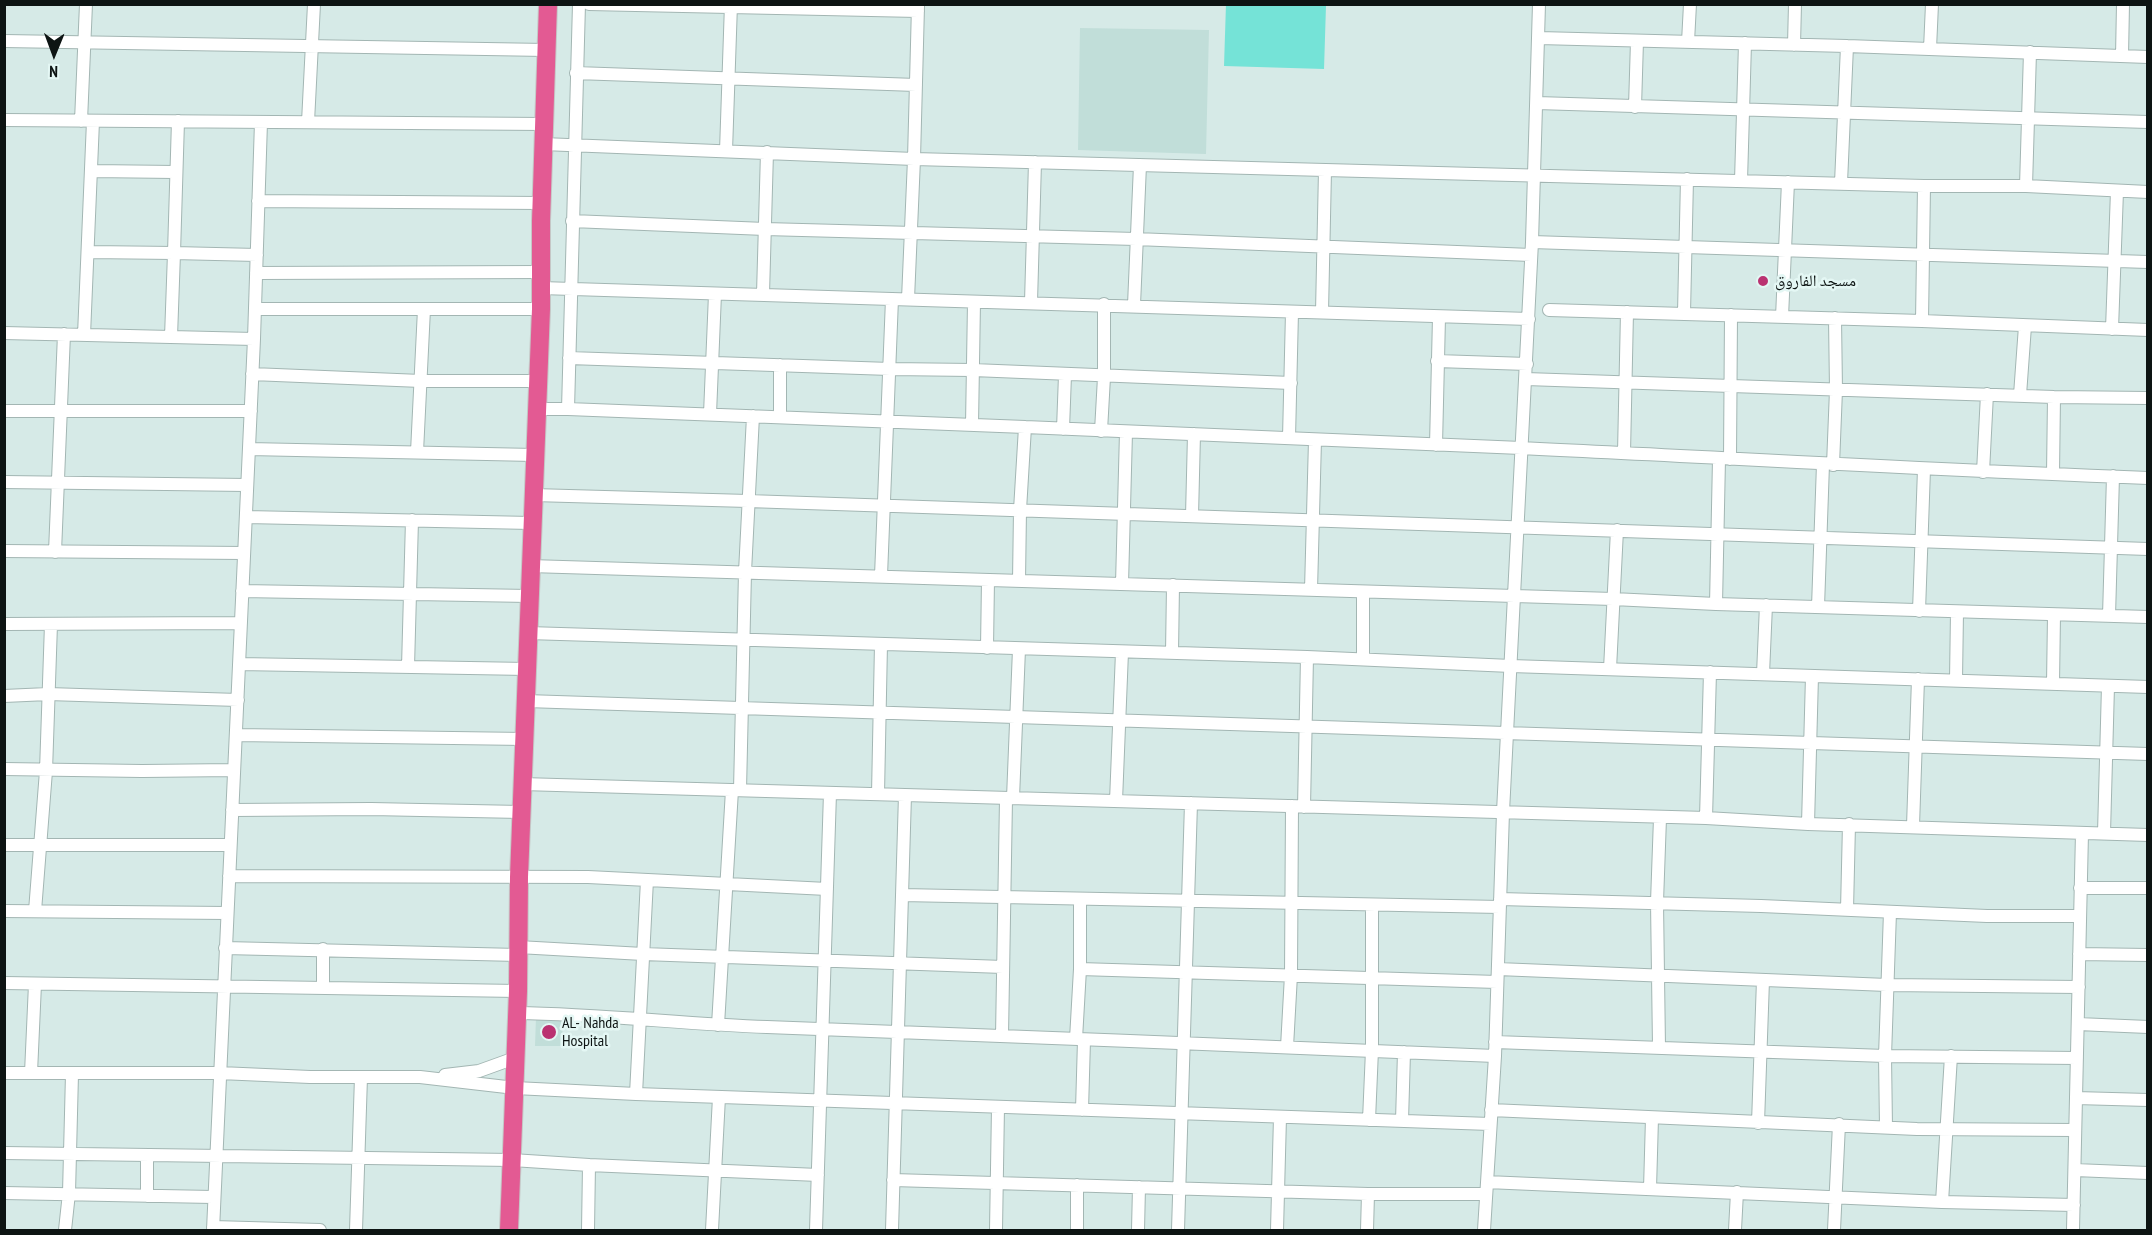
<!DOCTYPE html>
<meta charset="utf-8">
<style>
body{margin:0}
#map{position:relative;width:2152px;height:1235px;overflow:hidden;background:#d6eae7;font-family:"PT Sans Narrow",sans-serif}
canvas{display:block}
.frame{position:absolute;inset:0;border:6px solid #0d1413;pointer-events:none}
.north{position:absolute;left:24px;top:24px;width:60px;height:60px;-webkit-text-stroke:4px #e4f7f4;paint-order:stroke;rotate:181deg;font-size:16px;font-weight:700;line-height:24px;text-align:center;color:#0d1413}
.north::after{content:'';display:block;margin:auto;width:21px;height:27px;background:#0d1413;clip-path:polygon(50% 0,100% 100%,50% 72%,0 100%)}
</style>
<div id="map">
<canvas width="2152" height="1235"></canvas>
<div class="frame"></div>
<div class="north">N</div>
</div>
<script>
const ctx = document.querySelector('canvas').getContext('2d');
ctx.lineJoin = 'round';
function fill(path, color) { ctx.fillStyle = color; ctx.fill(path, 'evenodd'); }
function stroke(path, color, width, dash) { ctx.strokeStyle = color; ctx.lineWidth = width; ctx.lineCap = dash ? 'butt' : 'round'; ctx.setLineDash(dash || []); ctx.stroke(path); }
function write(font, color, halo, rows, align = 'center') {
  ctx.font = font + ' "PT Sans Narrow","Noto Naskh Arabic",sans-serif'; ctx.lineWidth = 5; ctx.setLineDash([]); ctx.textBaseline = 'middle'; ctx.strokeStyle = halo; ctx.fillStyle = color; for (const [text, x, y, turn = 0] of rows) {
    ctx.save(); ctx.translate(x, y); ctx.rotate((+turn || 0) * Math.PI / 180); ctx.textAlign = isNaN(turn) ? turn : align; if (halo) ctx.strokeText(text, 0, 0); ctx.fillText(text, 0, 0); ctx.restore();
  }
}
fill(new Path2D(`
 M1080 28 1209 30 1206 154 1078 150Z
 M536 1017 563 1018 562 1046H535Z`), '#c1ded9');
fill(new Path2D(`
 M1226 4 1326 5 1324 69 1224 66Z`), '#75e3d7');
const minor = new Path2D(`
 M589 4 918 11
 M1539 38 1847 46 2148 57
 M4 41 546 50
 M1688 42 1690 4
 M1794 45 1795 4
 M1930 49 1932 4
 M2122 56 2123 4
 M576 73 916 85
 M1537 103 2148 122
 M1635 107 1637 41
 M4 120 544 124
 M81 121 86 4
 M308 122 314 4
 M543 144 914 159 1924 186H2026L2148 192
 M726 151 731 4
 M92 171 175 172
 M1741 181 1745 43
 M1841 183 1847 46
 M2026 186 2030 52
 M258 201 541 203
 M572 221 765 229 1136 239 1531 255
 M1532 242 2148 262
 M89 252 174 253 178 121
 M256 273 541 272
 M541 288 1529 319
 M763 294 767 152
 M908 299 914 159 918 6
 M1031 302 1035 162
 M1134 305 1140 165
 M255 309H541
 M1549 310 1922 321 2148 330
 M1322 312 1325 170
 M1684 313 1687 179
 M1782 317 1788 182
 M1922 321 1924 186
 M2112 329 2117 191
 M4 333 254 339
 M84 335 93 121
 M171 337 174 253 257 255
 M569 358 890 369 973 370 1291 383
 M1437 361 1527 364
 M252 374 421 381H538
 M1526 379 2054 397 2148 398
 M2020 395 2025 326
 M537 409H568C886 421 1203 434 1521 448 1730 458 1938 470 2148 478
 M568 409 579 4
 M4 411H251
 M710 414 715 294
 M780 417V365
 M972 425 974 302
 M1063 429 1065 375
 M1101 431 1104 377V304
 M1289 438 1292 312
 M1436 445 1439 317
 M249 449 534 455
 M417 452 424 309
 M1624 453 1627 312
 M1730 459 1731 315
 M1833 465 1836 390 1835 318
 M1983 472 1987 394
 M2053 474 2054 397
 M4 482 247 485
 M533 495 748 501 2148 549
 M1192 516 1194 434
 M246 517 531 523
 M4 551 244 553
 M55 552 64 334
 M530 566 1613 599 1716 604 2148 617
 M881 576 892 299
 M1019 581 1020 510 1025 427
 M1122 584 1126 432
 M1311 590 1315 440
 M242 591 529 596
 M1716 604 1719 459
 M1818 607 1823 464
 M1919 611 1924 469
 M2109 616 2113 476
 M4 624 241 623
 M528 633 1307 657 1511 666 2148 687
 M987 648 988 580
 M1172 653 1173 585
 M1363 659V592
 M239 664 527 669
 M408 667 412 520
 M1610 669 1617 530
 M1763 674 1766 605
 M1956 680 1957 612
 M2053 684 2054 615
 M4 696 48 694 238 700
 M526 701 2148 754
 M236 735 525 739
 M4 769 142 771 234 770
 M522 784 1706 818 1808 824 2148 835
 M740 790 745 572 753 416
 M878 794 881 644
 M1013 798 1019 649
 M1116 801 1122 652
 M1304 807 1307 657
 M232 810 371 809 521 812
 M1706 818 1710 672
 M1808 824 1812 676
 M1913 826 1918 679
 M2104 833 2108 686
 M4 845H230
 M229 876 588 877 827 889
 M2080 888H2148
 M902 895 1500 907
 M1500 899 1761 906 1987 916H2080
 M1847 910 1849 824
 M4 911 227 913
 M35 911 46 771 51 624
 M518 947 643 954 1003 967
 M225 948 518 955
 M323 949V987
 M2079 954 2148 955
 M1080 969 1497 982
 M1498 969 1887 985 2079 987
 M4 983 518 991
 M517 1013C600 1014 684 1024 767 1027 1010 1036 1252 1046 1495 1056
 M2078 1024 2148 1027
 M718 1025 732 790
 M1002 1036 1006 799
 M1076 1039 1080 969V899
 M1495 1042 1885 1056 2077 1058
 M1287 1047 1291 975 1292 806
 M1659 1047 1657 902 1660 818
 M4 1073H220L310 1077H420L515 1088 636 1094 1490 1124
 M31 1073 35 984
 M445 1075 479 1071 515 1058
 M636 1094 647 880
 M2076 1098 2148 1100
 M1082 1110 1084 1040
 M1491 1110 1917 1129 2075 1130
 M1369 1120 1372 1050V905
 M1402 1121 1404 1052
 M1758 1123 1763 980
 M1886 1127 1885 1056 1890 912
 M4 1153 512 1160 589 1165
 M2075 1170 2148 1173
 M893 1180 1368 1194H1486
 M1487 1182 1942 1202 2074 1205
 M1077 1185V1230
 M1650 1189 1652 1118
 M4 1193 213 1197
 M147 1196V1155
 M1942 1202 1951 1056
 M213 1227 320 1230
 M65 1230 69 1193 72 1074
 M213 1230 254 339 261 122
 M356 1230 361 1077
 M588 1230 589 1165 818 1175
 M712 1230 719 1097
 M816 1230 830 793
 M892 1230 905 795
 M996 1230 998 1107
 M1138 1230 1139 1187
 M1178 1230 1191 803
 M1277 1230 1280 1117
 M1367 1230 1368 1194
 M1484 1230 1495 1056 1503 812 1532 242 1539 4
 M1735 1230 1737 1192
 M1834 1230 1839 1124
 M2073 1230 2082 833`);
const highway = new Path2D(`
 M509 1230 518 991 519 877 541 309V221L548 4`);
stroke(minor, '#a3b6b3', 14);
stroke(highway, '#c5c7c6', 20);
stroke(minor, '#fff', 12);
stroke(highway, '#e35a93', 18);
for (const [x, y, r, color] of [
 [1763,281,6,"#ba3271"],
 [549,1032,8,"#ba3271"]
]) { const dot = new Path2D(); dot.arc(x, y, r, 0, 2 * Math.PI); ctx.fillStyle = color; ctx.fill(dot); stroke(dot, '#e4f7f4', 2); }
write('16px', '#0d1413', '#e4f7f4', [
 ["مسجد الفاروق",1775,281],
 ["AL- Nahda",562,1023],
 ["Hospital",562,1041]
], 'left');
</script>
